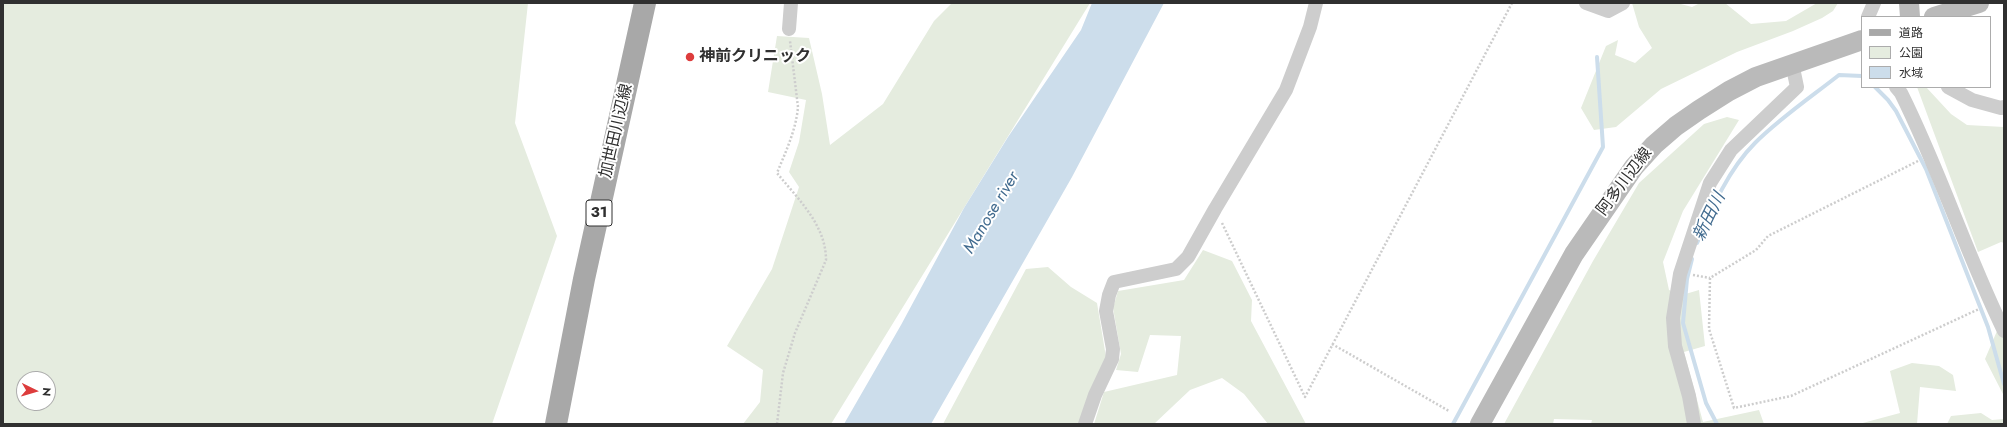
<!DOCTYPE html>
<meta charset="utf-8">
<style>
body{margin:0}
#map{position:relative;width:2007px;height:427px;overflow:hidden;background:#fff;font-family:Jost,"Noto Sans JP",sans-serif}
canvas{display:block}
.frame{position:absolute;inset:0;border:4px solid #303030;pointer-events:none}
.legend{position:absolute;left:1861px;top:16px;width:130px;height:72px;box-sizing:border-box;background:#fff;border:1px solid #acacac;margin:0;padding:5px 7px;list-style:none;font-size:12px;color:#303030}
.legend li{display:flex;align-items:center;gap:8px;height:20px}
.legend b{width:20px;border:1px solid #acacac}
.north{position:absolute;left:16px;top:371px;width:40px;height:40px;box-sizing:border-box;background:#fff;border:1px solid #acacac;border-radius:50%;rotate:95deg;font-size:11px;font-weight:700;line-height:16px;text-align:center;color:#303030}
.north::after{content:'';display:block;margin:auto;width:14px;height:18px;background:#dd3c3c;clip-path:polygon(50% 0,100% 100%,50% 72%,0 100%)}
</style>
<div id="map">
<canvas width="2007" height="427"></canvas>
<div class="frame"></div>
<ul class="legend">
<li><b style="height:5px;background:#a8a8a8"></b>道路</li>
<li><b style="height:11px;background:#e5ecdf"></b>公園</li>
<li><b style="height:11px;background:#ccddeb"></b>水域</li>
</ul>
<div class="north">N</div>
</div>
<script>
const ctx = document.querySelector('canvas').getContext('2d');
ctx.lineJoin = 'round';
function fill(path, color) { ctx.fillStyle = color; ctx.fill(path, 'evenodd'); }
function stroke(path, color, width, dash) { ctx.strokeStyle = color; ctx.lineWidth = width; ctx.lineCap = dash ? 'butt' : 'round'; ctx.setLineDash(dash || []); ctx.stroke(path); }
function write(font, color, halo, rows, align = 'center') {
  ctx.font = font + ' Jost,"Noto Sans JP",sans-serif'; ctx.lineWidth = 4; ctx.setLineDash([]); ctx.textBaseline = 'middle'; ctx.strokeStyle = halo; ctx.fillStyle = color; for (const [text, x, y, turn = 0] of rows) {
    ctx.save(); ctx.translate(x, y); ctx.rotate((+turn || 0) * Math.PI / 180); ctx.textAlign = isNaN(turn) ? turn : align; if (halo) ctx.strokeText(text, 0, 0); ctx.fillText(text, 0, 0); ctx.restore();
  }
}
fill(new Path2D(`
 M3 3H528L515 123 557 236 492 424H3ZM24 379H48V403H24Z
 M952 3H1090L831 424H743L760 402 763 370 727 346 772 269 799 187 789 172 799 142 806 100 768 92 777 36 809 38 822 94 830 145 883 104 934 21Z
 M1632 3H1677L1692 7 1700 3H1725L1751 24 1786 21 1817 3H1838L1833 11 1822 18 1793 31 1737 52 1661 89 1616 127 1594 130 1581 108 1606 46 1618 40 1615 55 1635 63 1652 48 1639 27Z
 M1917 87H1926L1951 114 1967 125 2004 127V243L2001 242 1978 252Z
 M1727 117 1739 120 1683 211 1663 262 1669 290 1682 295 1699 290 1705 346 1684 352 1703 422 1759 410 1764 424H1591L1592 420 1554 419 1553 424H1504L1593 261 1639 183 1704 124Z
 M1203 250 1232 261 1252 300 1251 321 1306 424H1268L1244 394 1222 378 1190 390 1154 424H1094L1104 392 1177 375 1181 336 1150 335 1138 372 1116 370 1121 354 1113 308 1118 291 1184 280Z
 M1048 267 1071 287 1097 303 1106 357 1079 424H943L1026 269Z
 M2003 317H2004V396L1985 359Z
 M1912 363 1939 366 1953 375 1956 391 1920 387 1917 424H1859L1900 413 1890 371Z
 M1981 413 1992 420 2004 419V424H1947L1951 416Z`), '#e5ecdf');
fill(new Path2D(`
 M1092 3H1164L1072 177 931 424H844L901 325 964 208 1008 137 1081 30Z`), '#ccddeb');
stroke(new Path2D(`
 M1875 87 1888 100 1896 111 1926 169 1988 327 2004 384
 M1697 243C1712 208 1728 170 1755 143 1780 118 1811 97 1839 75L1862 76
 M1692 259 1687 279 1683 323 1706 403 1717 424
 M1453 424 1603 147 1597 57`), '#ccddeb', 4);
stroke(new Path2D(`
 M1918 161 1768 236 1756 250 1710 278 1709 329 1734 408 1791 396 1979 309
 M1222 223 1305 397 1512 3
 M1693 275 1710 278
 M1332 344 1449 411
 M777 424 783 373 795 333 826 260C826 225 798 199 777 173 786 151 796 130 798 107L790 41`), '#cdcdcd', 2.5, [2, 2]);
stroke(new Path2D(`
 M1586 3 1608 11 1623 3
 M1868 17 1874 3
 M789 29 791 3
 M1896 87 1901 93C1940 171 1966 253 2004 331
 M1948 87 1972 100 2001 108 2004 107
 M1085 424 1095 395 1112 359 1113 349 1106 311 1109 295 1114 282 1176 269 1188 257 1215 209 1286 90 1310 27 1316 3
 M1694 424 1689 396 1675 346 1673 318 1680 274 1710 183 1731 150 1797 87 1792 63`), '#cdcdcd', 14);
stroke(new Path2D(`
 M1909 3 1910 17
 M1934 17 1979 3
 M1480 424 1574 254 1634 167 1654 145 1676 126 1699 110 1729 91 1756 77 1862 40`), '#bababa', 20);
stroke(new Path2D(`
 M556 424 584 279 645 3`), '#a8a8a8', 22);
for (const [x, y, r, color] of [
 [690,57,5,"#dd3c3c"]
]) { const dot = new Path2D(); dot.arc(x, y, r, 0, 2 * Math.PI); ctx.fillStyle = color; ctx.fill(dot); stroke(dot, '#fff', 1.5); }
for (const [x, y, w] of [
 [599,213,26]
]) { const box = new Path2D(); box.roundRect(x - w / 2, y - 13, w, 26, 3); ctx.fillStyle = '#fff'; ctx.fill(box); stroke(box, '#303030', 1); }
write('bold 15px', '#303030', null, [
 ["31",599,213]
]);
write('bold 16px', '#303030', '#fff', [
 ["神前クリニック",699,57]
], 'left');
write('16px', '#303030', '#fff', [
 ["加世田川辺線",617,131,-77],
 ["阿多川辺線",1625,182,-53]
]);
write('italic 17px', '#416b8f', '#fff', [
 ["Manose river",992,213,-59],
 ["新田川",1710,217,-64]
]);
</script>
